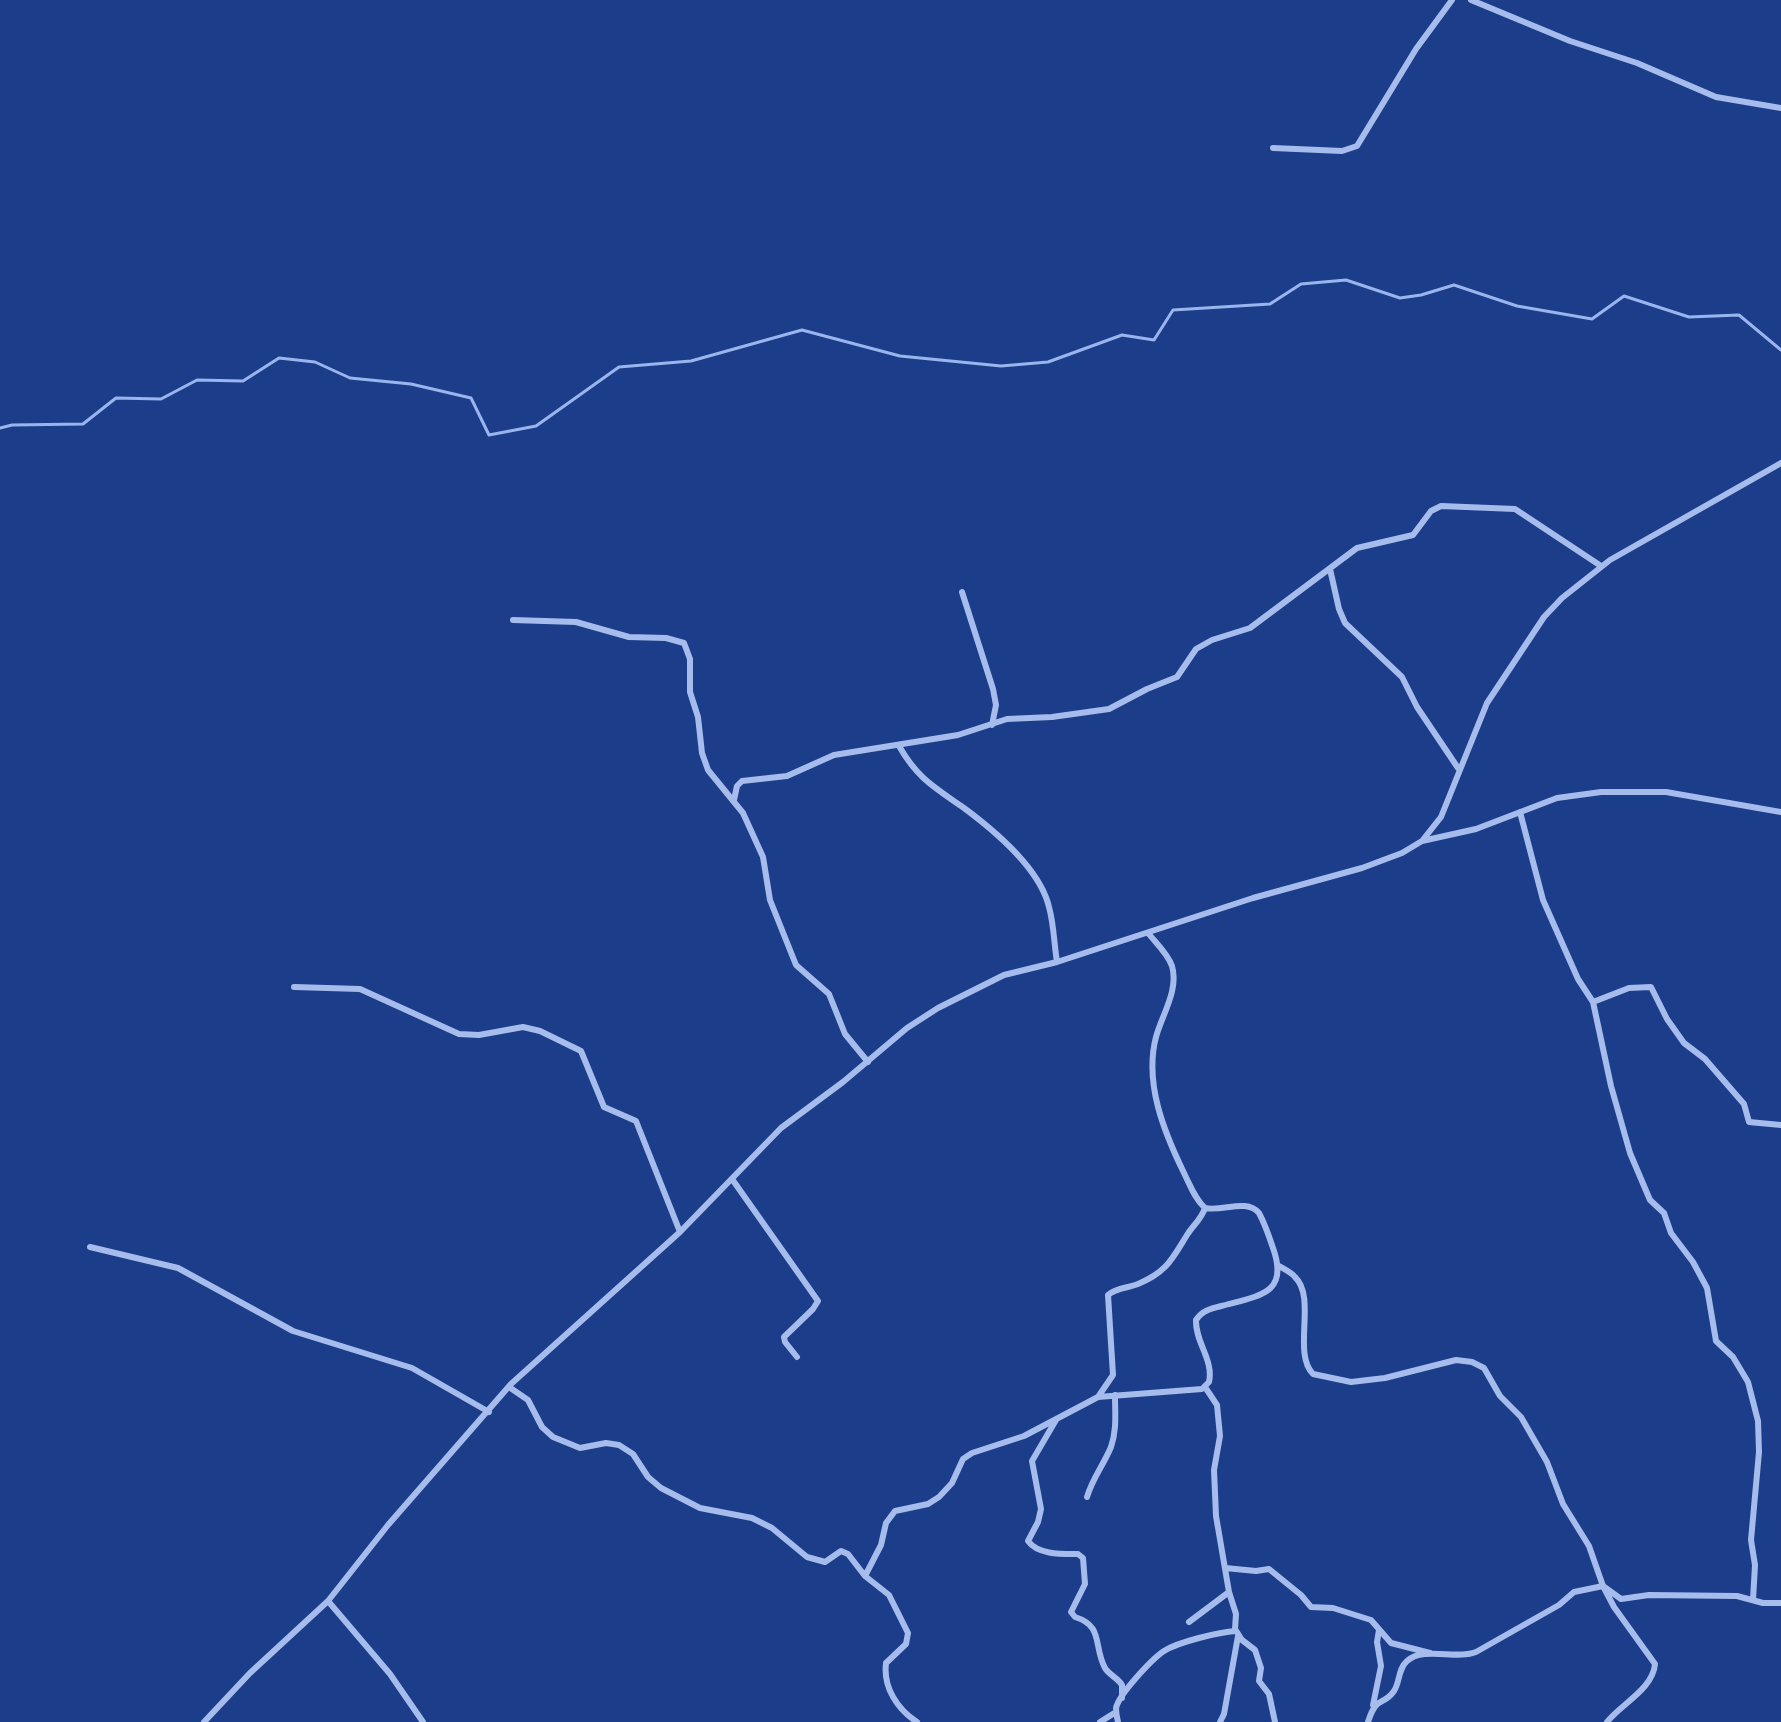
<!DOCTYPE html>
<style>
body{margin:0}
canvas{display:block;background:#1c3d89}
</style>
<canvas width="1781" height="1722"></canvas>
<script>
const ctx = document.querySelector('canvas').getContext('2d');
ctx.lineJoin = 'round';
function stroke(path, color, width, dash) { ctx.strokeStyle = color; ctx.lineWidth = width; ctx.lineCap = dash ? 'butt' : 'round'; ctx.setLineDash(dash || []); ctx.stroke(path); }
stroke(new Path2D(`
 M0 428 12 425 83 424 116 398 161 399 197 380 243 381 279 358 315 362 350 378 411 384 471 398 489 435 536 426 619 367 691 361 802 330 900 356 1001 366 1048 362 1122 335 1154 340 1173 310 1270 304 1301 284 1346 280 1400 298 1421 295 1454 285 1517 306 1592 319 1624 296 1689 317 1739 315 1781 350`), '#99b5ee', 3);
stroke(new Path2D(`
 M1471 0 1570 41 1637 63 1716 97 1781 108
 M1273 148 1342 151 1357 146 1416 49 1452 0
 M1330 569 1339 609 1345 623 1402 677 1417 707 1458 768
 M962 592 993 689 996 705 992 725
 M513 620 576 622 629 637 666 638 684 643 690 659V692L698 717 702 753 708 770 743 813 763 857 770 900 796 965 829 994 845 1034 868 1062
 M899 746C918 779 934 787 964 808 995 831 1040 869 1049 907 1054 925 1054 944 1057 962
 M734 800 737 786 742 781 787 776 834 755 958 735 1007 719 1052 717 1109 709 1147 689 1177 677 1196 649 1212 640 1250 628 1357 548 1413 535 1431 511 1441 506 1515 509 1601 566
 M1520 812 1543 900 1578 979 1593 1002 1611 1086 1630 1153 1650 1200 1664 1213 1671 1233 1693 1262 1707 1288 1716 1341 1733 1357 1748 1382 1758 1421 1759 1452 1751 1540 1755 1565 1753 1600
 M1422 841 1476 829 1557 798 1601 792H1666L1781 812
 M294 987 360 989 459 1034 479 1035 523 1027 540 1031 581 1051 604 1107 636 1121 680 1232
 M1593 1002 1629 988 1651 987 1667 1019 1684 1043 1705 1059 1744 1104 1749 1122 1781 1125
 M732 1179 818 1301 813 1309 784 1337 785 1342 797 1357
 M90 1247 178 1268 293 1331 412 1368 489 1412
 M1279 1266C1284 1269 1291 1272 1295 1277 1317 1298 1292 1353 1313 1374L1351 1382 1385 1378 1456 1360 1472 1362 1484 1368 1500 1396 1521 1417 1547 1462 1563 1504 1589 1546 1603 1586 1614 1607 1655 1664C1653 1689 1621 1704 1607 1722
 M509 1387 528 1400 542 1427 553 1437 580 1448 606 1443 619 1445 633 1454 648 1477 661 1488 700 1508 752 1518 772 1528 807 1557 825 1562 841 1551 848 1554 865 1576 889 1595 908 1633 906 1644 886 1663C883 1687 897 1709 917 1722
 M1205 1387 1217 1405 1220 1436 1214 1470 1216 1516 1229 1592 1236 1614 1235 1629 1242 1640 1255 1650 1261 1668 1259 1681 1269 1694 1275 1722
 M1098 1397 1202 1389 1209 1382C1214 1360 1195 1342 1196 1320 1204 1308 1216 1308 1229 1304 1265 1295 1288 1290 1273 1248 1269 1236 1265 1224 1259 1213 1246 1198 1223 1212 1205 1208 1195 1199 1190 1185 1184 1173 1164 1132 1144 1083 1156 1037 1162 1015 1179 990 1172 966 1168 954 1156 943 1148 933
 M1056 1420 1032 1461 1041 1509 1038 1522 1028 1541C1038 1555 1062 1554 1078 1554L1083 1558 1085 1584 1071 1612 1075 1617C1104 1626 1093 1646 1105 1668 1109 1675 1118 1678 1122 1685V1698
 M1087 1497C1092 1479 1104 1464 1111 1447 1117 1430 1115 1413 1115 1395
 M1225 1568 1256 1571 1269 1569 1301 1595 1311 1607 1333 1608 1371 1620 1391 1643 1430 1653
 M865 1576 881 1545 886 1523 895 1511 928 1504 939 1497 952 1483 963 1459 972 1453 1024 1436 1098 1397 1113 1375 1108 1295C1116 1288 1128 1288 1138 1284 1167 1272 1172 1259 1187 1235 1193 1225 1201 1220 1205 1208
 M328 1601 390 1674 423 1722
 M1189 1622 1229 1592
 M1373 1705 1381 1666 1377 1642 1379 1630
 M204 1722 250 1673 328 1601 388 1525 511 1384 680 1232 781 1128 843 1082 907 1028 938 1008 1004 975 1057 962 1253 898 1362 868 1402 853 1422 841 1441 817 1487 703 1544 617 1562 598 1610 560 1781 463
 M1100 1722 1116 1712
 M1118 1722C1117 1718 1116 1713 1116 1708 1119 1694 1152 1659 1164 1651 1178 1642 1219 1632 1236 1631
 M1220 1722 1224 1714 1238 1636
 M1368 1722C1377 1694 1383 1707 1394 1691 1400 1682 1398 1669 1407 1661 1424 1646 1456 1660 1476 1652L1559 1605 1574 1592 1603 1586 1621 1599 1649 1595 1737 1596 1763 1603H1781`), '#a6bcec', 6);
</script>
